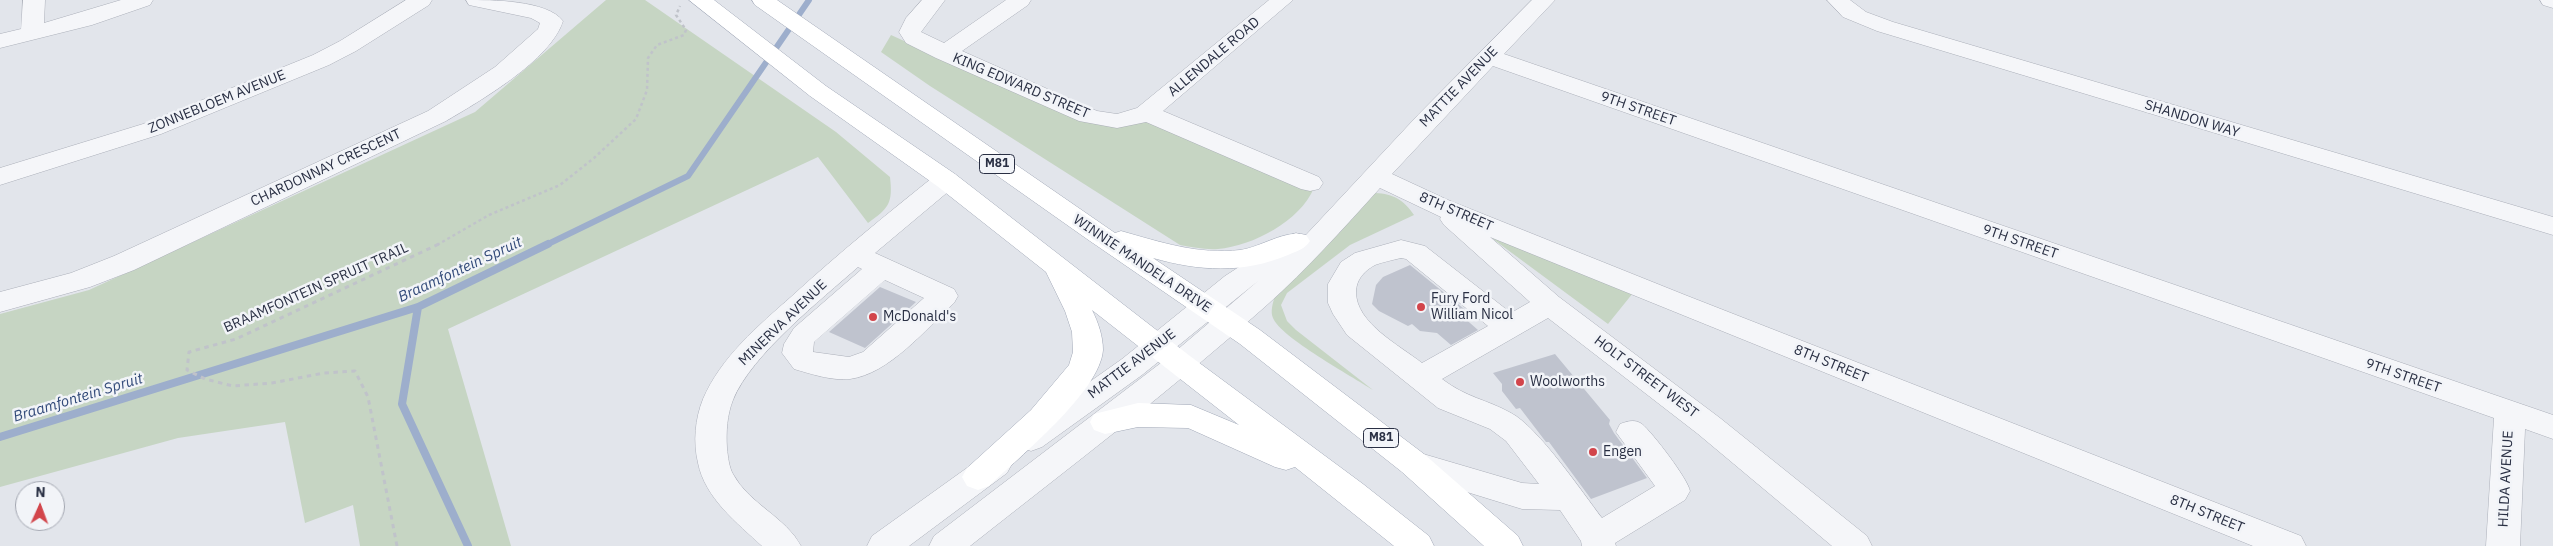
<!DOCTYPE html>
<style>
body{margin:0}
#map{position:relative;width:2553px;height:546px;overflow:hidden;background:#e2e5eb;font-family:"IBM Plex Sans",sans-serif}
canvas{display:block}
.north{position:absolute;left:15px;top:481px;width:50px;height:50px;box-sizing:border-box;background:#f2f4f8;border:1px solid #a2a6b0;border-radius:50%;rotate:2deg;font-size:14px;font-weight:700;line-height:20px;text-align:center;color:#2a3044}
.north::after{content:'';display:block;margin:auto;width:18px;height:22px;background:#d2454b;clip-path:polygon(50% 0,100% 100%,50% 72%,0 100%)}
</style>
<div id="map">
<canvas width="2553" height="546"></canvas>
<div class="north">N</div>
</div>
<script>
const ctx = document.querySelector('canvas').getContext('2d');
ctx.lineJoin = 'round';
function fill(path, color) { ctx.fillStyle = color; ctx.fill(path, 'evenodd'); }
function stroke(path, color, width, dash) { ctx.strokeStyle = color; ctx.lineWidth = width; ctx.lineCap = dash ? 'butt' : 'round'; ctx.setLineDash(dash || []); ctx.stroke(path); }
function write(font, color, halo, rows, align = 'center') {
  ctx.font = font + ' "IBM Plex Sans",sans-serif'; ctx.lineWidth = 5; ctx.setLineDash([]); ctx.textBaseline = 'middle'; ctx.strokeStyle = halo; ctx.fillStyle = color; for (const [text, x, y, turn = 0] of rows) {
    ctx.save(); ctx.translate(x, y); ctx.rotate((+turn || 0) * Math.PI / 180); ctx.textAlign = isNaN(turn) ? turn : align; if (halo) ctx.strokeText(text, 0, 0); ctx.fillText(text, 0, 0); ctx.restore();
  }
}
fill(new Path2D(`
 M606 0H645L836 132 890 177C893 203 889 208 868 223L818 157 448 329 511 546H360L353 505 305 523 285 422 178 438 0 487V314L89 290 475 112Z
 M891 35 1069 116 1157 120 1314 188C1300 221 1253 246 1218 249 1206 250 1192 247 1180 245L930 86 881 52Z
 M1375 193C1394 194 1404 200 1414 215L1350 245 1287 293 1281 305 1287 321 1296 330 1373 390C1353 377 1280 337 1273 318 1270 312 1273 302 1275 296L1365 198Z
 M1474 225 1633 293 1608 324Z`), '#c6d5c3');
stroke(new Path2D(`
 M546 245 688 176 809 0`), '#9daecc', 6);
stroke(new Path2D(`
 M418 307 402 404 468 546
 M0 437 418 307 548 244`), '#9daecc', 8);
fill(new Path2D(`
 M1410 265 1469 313 1462 316 1478 330 1451 345 1437 333 1420 331 1412 324 1408 326 1379 311 1372 304 1376 285 1383 277Z
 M880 287 916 302 865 348 829 332Z
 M1555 354 1610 420 1609 424 1614 433 1647 478 1591 499 1549 442H1546L1520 408 1516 409 1502 391V384L1493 373Z`), '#bfc3ce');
const minor = new Path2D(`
 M23 0H45L44 23 121 0H153L150 5 92 25 0 48V34L21 29Z
 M406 0H432L429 5 356 51 329 65 161 134 0 185V168L143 124 313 55 340 41Z
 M466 0C492 0 547 0 563 21 551 60 480 101 446 121L134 270 90 287 0 312V292L71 273 114 256 428 111 495 67 538 29 540 23 531 18 469 5Z
 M922 0H945L921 32 944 43 1006 0H1031L1028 5 962 51 1097 111 1117 114 1137 108 1269 0H1293L1163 111 1319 177 1323 183 1319 189 1310 191 1301 189 1146 122 1117 128 1079 121 936 58 906 43 899 32 906 18Z
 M1532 0H1555L1504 54 2553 415V439L2525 429 2520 546H2486L2494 418 1493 66 1392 174 1448 200 1685 295 2301 536 2306 546H2253L1490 237 1559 297 1720 418 1867 536 1872 546H1832L1698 434 1548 318 1442 379C1467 398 1486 399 1511 413 1538 427 1582 492 1602 518L1655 486 1616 432 1620 424C1628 421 1635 419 1642 424 1652 432 1688 479 1690 491L1685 500 1615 543 1616 546H1582L1581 541 1560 510 1522 509 1402 472 1397 463 1402 454 1413 451 1522 483 1539 484 1506 441 1490 429 1438 408 1347 335 1333 314 1328 303V284L1341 262 1355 253 1401 240 1425 246 1511 313 1530 302 1444 225 1440 219 1441 217 1380 188C1344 228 1307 269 1267 305 1172 390 1070 467 970 546H929L934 536 1170 356 1258 281 1142 375 1042 447 1031 451 1020 447 1016 439 1020 431 1122 359 1225 276 1287 236 1296 233 1305 236 1418 115ZM1401 258 1406 259 1488 326 1422 363C1399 345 1356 323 1356 292 1356 280 1364 271 1375 265 1383 262 1393 260 1401 258Z
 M1827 0H1850L1866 12 1893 22 2553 217V235L1877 31 1843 17Z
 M2540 0H2553V8L2543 5Z
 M946 172 955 174 959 180 955 186 875 253 954 289 958 296 954 303C926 329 889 374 850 379 832 381 811 374 794 369L782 353 784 344 794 328 862 269 858 267C822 299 751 355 733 400 727 415 726 432 727 448 728 457 729 467 733 474 749 504 786 517 801 546H762C737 523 705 498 698 463 693 442 695 419 703 399 721 357 758 326 792 296 839 253 887 214 937 174ZM885 280 924 298 863 352 849 357 813 352 814 342Z
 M996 452 1007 455 1012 464 1007 473 909 546H867L872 536 985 455Z`);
const major = new Path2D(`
 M689 0H714L826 86 955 174 1190 356 1363 484 1429 536 1434 546H1394L1295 467 1286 470 1275 467 1188 428 1138 427 1105 434 1094 430 1090 422 1094 414 1138 403 1191 405 1239 425 1092 310C1098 322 1103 336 1103 350 1100 392 1019 457 989 486L978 490 967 486 962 477 967 468 1031 410 1069 365 1073 352 1072 332 1065 311 1046 272 937 186 810 96Z
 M752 0H777L1115 233 1121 231C1160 242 1199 255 1240 250 1262 247 1285 229 1306 235L1310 241C1305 249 1297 251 1288 255 1243 274 1199 271 1153 258L1260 330 1424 454 1518 536 1523 546H1484L1402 472 1240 344 1087 239 755 5Z`);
stroke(minor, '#abafb9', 1);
stroke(major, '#a1a8b7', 1);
stroke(new Path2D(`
 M437 245 489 215 560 185 594 158 636 119 647 90 648 58 657 45 684 35 686 30 676 15 680 6`), '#c0c3ca', 2.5, [3, 3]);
stroke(new Path2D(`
 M397 546 368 397 355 371 324 373 272 383 233 386 205 379 187 370 189 352 236 339 439 244`), '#c0c3ca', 3, [4.5, 4.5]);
fill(minor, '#f5f6f9');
fill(major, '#fff');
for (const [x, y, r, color] of [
 [1421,307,5,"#d2454b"],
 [873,317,5,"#d2454b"],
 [1520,382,5,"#d2454b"],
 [1593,452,5,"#d2454b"]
]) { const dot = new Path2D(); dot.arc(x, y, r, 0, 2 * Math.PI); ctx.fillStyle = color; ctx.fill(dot); stroke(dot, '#f2f4f8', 2); }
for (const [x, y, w] of [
 [997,164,35],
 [1381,438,35]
]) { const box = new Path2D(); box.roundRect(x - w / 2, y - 9.5, w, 19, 4); ctx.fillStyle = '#f2f4f8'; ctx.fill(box); stroke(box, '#2a3044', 1); }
write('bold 12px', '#2a3044', null, [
 ["M81",997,164],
 ["M81",1381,438]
]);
write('14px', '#2a3044', '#f2f4f8', [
 ["ALLENDALE ROAD",1214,57,-40],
 ["KING EDWARD STREET",1021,86,23],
 ["MATTIE AVENUE",1459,87,-46],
 ["ZONNEBLOEM AVENUE",217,102,-22],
 ["9TH STREET",1638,109,19],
 ["SHANDON WAY",2192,119,17],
 ["CHARDONNAY CRESCENT",326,168,-25],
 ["8TH STREET",1456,212,23],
 ["9TH STREET",2020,242,19],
 ["WINNIE MANDELA DRIVE",1142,264,34],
 ["BRAAMFONTEIN SPRUIT TRAIL",316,288,-24],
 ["MINERVA AVENUE",783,323,-44],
 ["MATTIE AVENUE",1132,364,-37],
 ["8TH STREET",1831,364,22],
 ["9TH STREET",2403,376,19],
 ["HOLT STREET WEST",1646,377,37],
 ["HILDA AVENUE",2506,479,-87],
 ["8TH STREET",2207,514,22]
]);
write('14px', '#2a3044', '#f2f4f8', [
 ["Fury Ford",1431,299],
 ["William Nicol",1431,315],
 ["McDonald's",883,317],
 ["Woolworths",1530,382],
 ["Engen",1603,452]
], 'left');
write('italic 15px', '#324a79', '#f2f4f8', [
 ["Braamfontein Spruit",460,270,-25],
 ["Braamfontein Spruit",78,398,-17]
]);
</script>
